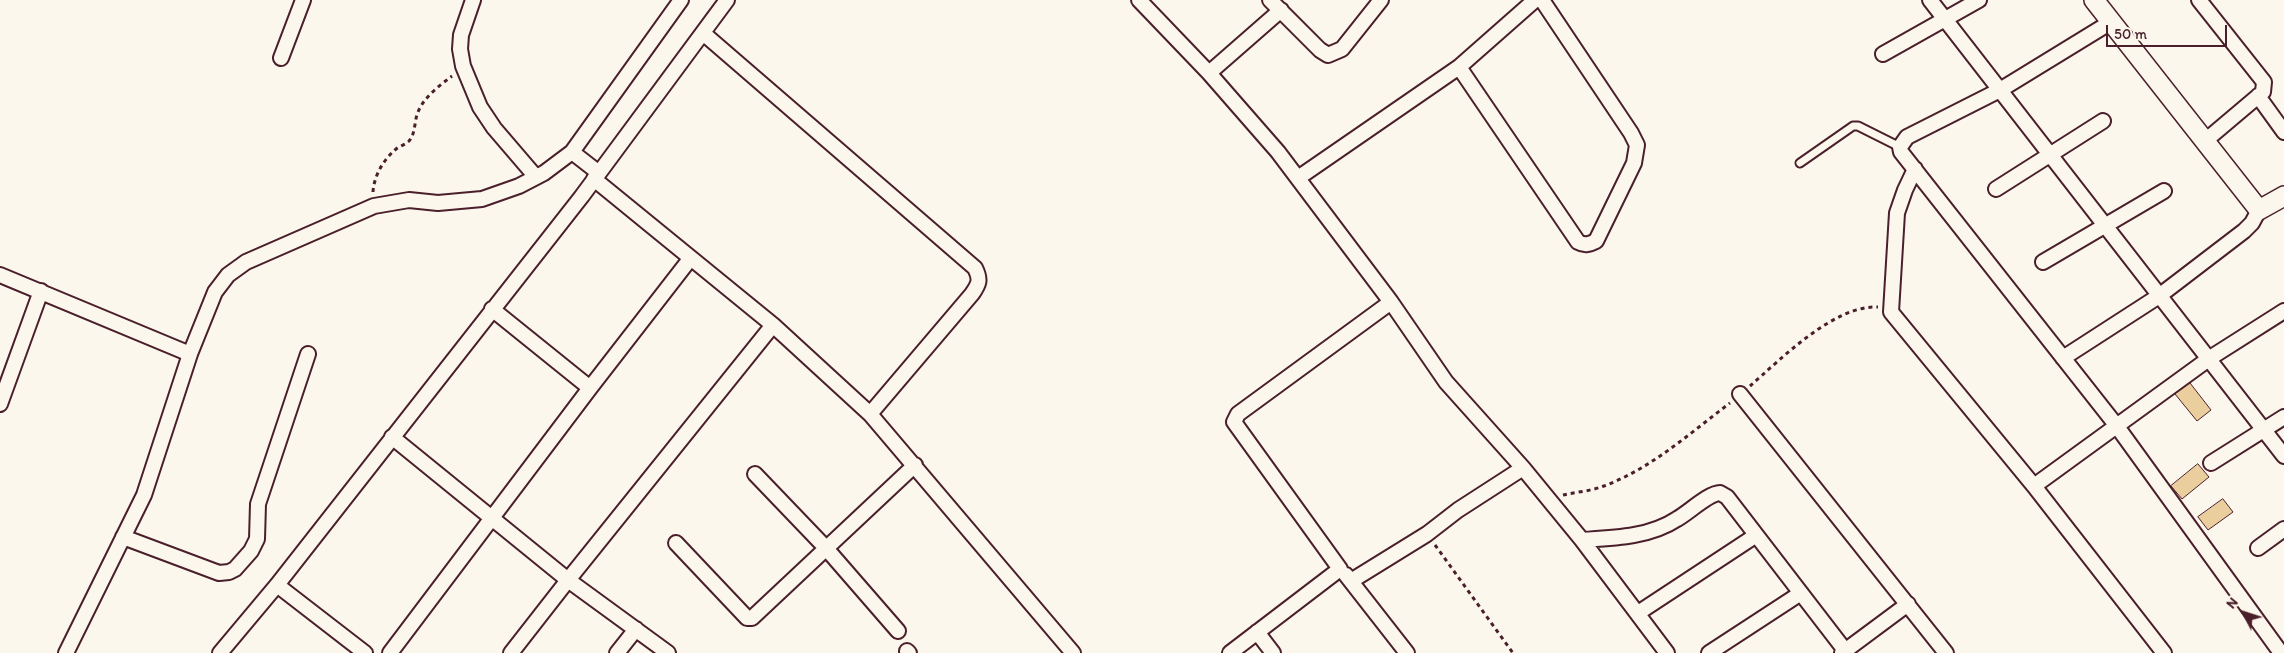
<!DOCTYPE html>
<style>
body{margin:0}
#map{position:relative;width:2284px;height:653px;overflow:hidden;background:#fbf7ec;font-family:Itim,sans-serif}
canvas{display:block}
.north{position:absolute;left:2219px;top:588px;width:50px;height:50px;-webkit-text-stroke:4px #fbf7ec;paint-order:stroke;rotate:310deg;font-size:14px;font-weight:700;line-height:20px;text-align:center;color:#4a1f2b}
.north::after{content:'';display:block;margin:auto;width:18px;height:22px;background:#4a1f2b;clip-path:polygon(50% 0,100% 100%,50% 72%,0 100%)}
.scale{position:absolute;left:2106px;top:25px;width:121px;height:22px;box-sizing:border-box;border:2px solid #4a1f2b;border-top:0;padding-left:6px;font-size:15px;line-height:18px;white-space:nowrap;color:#4a1f2b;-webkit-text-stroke:4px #fbf7ec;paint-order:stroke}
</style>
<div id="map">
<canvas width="2284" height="653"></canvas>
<div class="north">N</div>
<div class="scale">50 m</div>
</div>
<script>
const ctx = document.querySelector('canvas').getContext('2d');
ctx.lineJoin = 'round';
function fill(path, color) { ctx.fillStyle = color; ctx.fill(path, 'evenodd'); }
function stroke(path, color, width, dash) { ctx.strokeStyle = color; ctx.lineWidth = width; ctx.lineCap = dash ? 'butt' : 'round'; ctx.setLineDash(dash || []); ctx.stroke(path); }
const building = new Path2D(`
 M2190 383 2211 410 2197 421 2175 394Z
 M2198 464 2209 477 2182 499 2171 486Z
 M2223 499 2233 512 2208 530 2198 517Z`);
fill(building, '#eace9e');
stroke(building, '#4a1f2b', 1);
const lane = new Path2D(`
 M1800 163 1853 126H1858L1900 147`);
const street = new Path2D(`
 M473 0 461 35 460 49 463 66 480 107 494 128 536 177
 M1139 0 1209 73 1278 152 1391 302 1238 414 1234 422 1340 569 1230 653
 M1270 0 1320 50 1328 55 1342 49 1381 0
 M1930 0 2284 456
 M2199 0 2264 82 2263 92 2205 141
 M2111 22 2000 90 1907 137 1900 147 1901 152 2116 425 2281 653
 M703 33 975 268C981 280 979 284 972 294L870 414
 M1883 54 1979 0
 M281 58 303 0
 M1459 67 1578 242C1585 246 1590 244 1596 241L1634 163 1637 145 1631 133 1542 0
 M1209 73 1281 10
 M2258 96 2284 132
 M572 152 599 173
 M1915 169 1905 190 1897 213 1891 312 2034 486 2164 653
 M1298 178 1459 67 1535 0
 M594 179 773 325 870 414 1073 653
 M1996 189 2103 121
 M2043 262 2164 191
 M0 275 190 354 144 495 66 653
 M1391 302 1446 382 1523 468 1582 540 1667 653
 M492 309 590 388
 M190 354 215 292 228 275 246 262 374 206 409 200 438 203 482 199 519 186 544 173 572 152 681 0
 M2063 358 2159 296 2244 231 2252 223 2259 210
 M1740 394 1946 653
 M0 404 41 291
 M392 437 568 580 773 325
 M2211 463 2284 417
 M755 474 825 547 898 631
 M2034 486 2210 358 2284 311
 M123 537 219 573 229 572 235 569 251 551 257 539 258 504 308 354
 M1582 540C1614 538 1650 537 1677 519 1688 513 1709 493 1720 493L1727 497 1847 653
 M676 543 747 618H752L915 465
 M2258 548 2284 529
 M1346 575 1407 653
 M1351 581 1427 534 1458 510 1523 468
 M277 585 365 653
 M1638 613 1755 536
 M1257 632 1273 653
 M907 651 909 653
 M220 653 277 585 582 196 727 0
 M390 653 590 388 690 259
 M511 653 568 580 668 653
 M617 653 636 629
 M1709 653 1801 593
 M1842 653 1908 604`);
const secondary = new Path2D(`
 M2094 0 2259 210 2284 196`);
stroke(lane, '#4a1f2b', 11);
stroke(street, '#4a1f2b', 18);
stroke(secondary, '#4a1f2b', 22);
stroke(new Path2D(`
 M373 192C374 176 383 160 396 149 400 146 405 145 409 141 416 133 414 121 418 112 424 97 439 86 452 76
 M1750 386C1781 359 1834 305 1878 307
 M1563 495C1576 492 1591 491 1604 486 1652 468 1690 433 1730 403
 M1435 545 1513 653`), '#4a1f2b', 3, [4, 4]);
stroke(lane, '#fbf7ec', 7);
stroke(street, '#fbf7ec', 14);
stroke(secondary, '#fbf7ec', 19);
</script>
